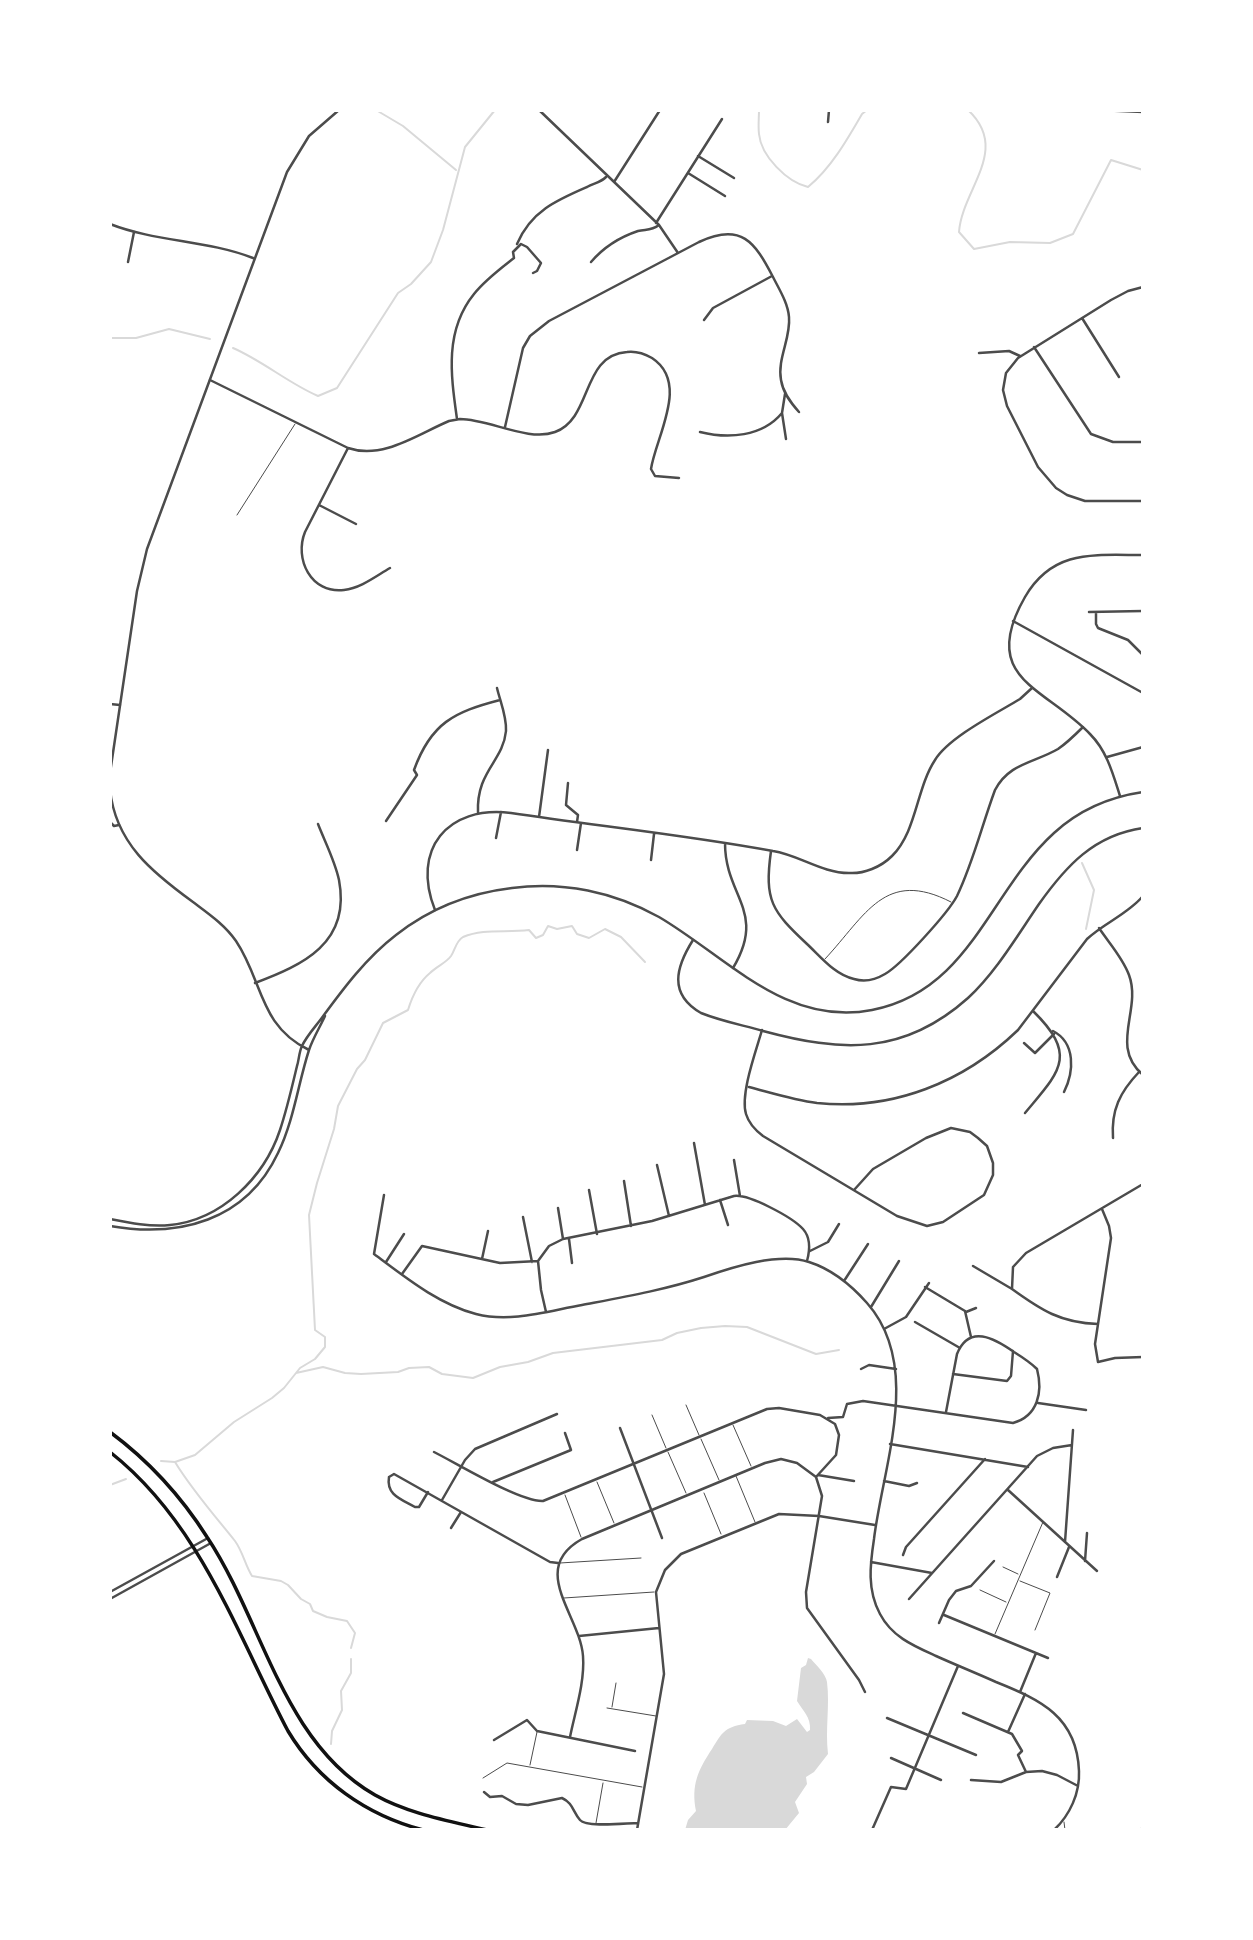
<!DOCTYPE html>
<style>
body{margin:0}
#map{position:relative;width:1253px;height:1940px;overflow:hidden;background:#fff;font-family:"Nunito Sans",sans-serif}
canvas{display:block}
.frame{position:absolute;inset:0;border:112px solid #fff;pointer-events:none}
</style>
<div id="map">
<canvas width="1253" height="1940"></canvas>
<div class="frame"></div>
</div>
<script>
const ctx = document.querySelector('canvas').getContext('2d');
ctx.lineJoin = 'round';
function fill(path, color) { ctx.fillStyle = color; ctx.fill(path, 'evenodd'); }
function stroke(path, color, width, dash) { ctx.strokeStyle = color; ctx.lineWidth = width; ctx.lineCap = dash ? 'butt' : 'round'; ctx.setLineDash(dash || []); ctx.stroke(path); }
fill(new Path2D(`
 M808 1658 811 1659C816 1665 826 1674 827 1682 830 1706 825 1729 828 1754L814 1772 806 1777 807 1784 795 1802 799 1813 785 1830 760 1828 685 1830 688 1820 696 1811C691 1785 698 1770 712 1749 722 1733 724 1727 745 1724L747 1720 773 1721 786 1726 797 1719 807 1732 810 1730C811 1717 803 1711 797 1701L801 1668 806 1665Z`), '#d9d9d9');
stroke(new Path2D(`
 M376 110 403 126 456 170
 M759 110C759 118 758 126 759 134 761 156 787 182 808 187 831 168 847 140 862 114L867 110
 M968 110C1011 150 962 189 959 232L974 249 1010 242 1050 243 1073 234 1111 160 1143 170
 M110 338H136L169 329 210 339
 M233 348C263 361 288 383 318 396L337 388 398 293 411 284 431 262 443 230 465 147 495 110
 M1082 863 1094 890 1086 929
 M296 1373 323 1367 345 1373 361 1374 398 1372 409 1368 429 1367 442 1374 473 1378 500 1367 528 1362 553 1353 662 1340 677 1333 701 1328 725 1326 747 1327 816 1354 839 1350
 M161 1461 175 1462C192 1490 215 1516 235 1541 243 1552 245 1565 252 1576L281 1581 288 1585 301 1599 310 1604 313 1611 327 1617 347 1621 355 1633 351 1648
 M175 1462 195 1455 234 1422 272 1398 284 1388 300 1368 315 1359 325 1347V1337L315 1330 309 1215 317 1183 334 1129 338 1106 357 1069 365 1060 383 1023 408 1010C412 997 419 982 430 973 437 966 446 963 451 956 455 950 456 941 463 937 484 928 506 933 529 930L536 938 543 935 548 926 557 929 572 926 577 934 589 938 605 929 621 937 645 962
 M110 1485 126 1479
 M331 1744 332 1731 342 1710 341 1691 351 1673V1659`), '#d9d9d9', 2);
stroke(new Path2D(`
 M237 515 295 424
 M825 959C866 915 885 868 951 902
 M686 1405 699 1435
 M652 1415 666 1448
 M733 1425 751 1466
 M701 1439 719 1480
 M668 1452 686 1493
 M736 1476 755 1522
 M597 1482 614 1523
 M704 1493 721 1534
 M565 1495 581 1537
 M560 1563 641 1558
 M1003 1567 1018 1574
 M1020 1581 1050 1593 1035 1630
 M980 1590 1006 1602
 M564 1598 654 1592
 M995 1634 1043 1522
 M612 1707 616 1683
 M607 1708 656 1716
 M530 1765 537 1732
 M483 1778 507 1763 642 1787
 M1064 1822 1065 1830
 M596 1823 603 1783`), '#4c4c4c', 1);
stroke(new Path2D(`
 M539 110 659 225 678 253
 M828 122 829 110
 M698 156 734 178
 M688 173 725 196
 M614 182 660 110
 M656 223 722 119
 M517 244C531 211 557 200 587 187 594 183 600 183 606 177
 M128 262 134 232
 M591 262C603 248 620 237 638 231 646 229 651 231 659 225
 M1143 287 1128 291 1111 300 1018 358 1006 373 1003 390 1007 406 1038 467 1056 488 1067 495 1085 501H1143
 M1082 318 1119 377
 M704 320 713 308 772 276
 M1034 347 1091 434 1113 442H1143
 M979 353 1009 351 1020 356
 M210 380 348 448C383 460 418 434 449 421L460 419C489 419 528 442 555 432 593 418 581 355 627 352 635 351 645 354 652 358 690 383 656 436 651 469L655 476 679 478
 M785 394 782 413 786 439
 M457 419C451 376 444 331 474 294 485 280 500 269 514 258L513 252 521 244 527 247 541 263 537 271 533 273
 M505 427 523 348 530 336 549 321 699 242C741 222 755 242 773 277 779 289 788 303 789 317 791 338 777 359 781 380 783 393 791 403 799 412
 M700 432C728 439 762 437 782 413
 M348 448 305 532C294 559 311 594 344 590 361 588 376 576 390 568
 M319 505 356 524
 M1089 612 1143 611
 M1096 612V624L1098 628 1128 640 1143 655
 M1013 621 1143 693
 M110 704 120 705
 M1107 757 1143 747
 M568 783 566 805 578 815 577 822
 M1120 796C1113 774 1107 751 1090 734 1045 687 978 679 1025 597 1053 549 1094 555 1143 555
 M478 813C476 771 503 762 506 731 507 717 500 701 497 688
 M539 817 548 750
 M386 821 417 775 414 770C431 723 454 712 500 700
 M110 822 114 826 119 825
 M496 838 501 812
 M725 843C725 897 767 911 733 968
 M577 850 581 823
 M771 851C764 901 772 911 807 944 821 957 835 975 854 979 864 982 875 980 885 974 901 965 948 913 957 896 973 863 982 825 995 790 1009 763 1034 763 1058 749 1067 743 1075 735 1083 727
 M651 860 654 834
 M435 910C411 850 447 805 511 813 598 826 687 835 773 851 799 855 822 873 849 873 864 874 881 867 892 856 917 831 916 789 935 760 949 737 997 713 1020 699L1032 688
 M1099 928C1109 943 1123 958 1129 975 1142 1010 1109 1046 1143 1075
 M693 940C676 967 668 994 701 1013 721 1021 742 1025 763 1031 841 1052 903 1056 968 998 996 972 1017 936 1039 904 1066 866 1094 835 1143 828
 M255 983C303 965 351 943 339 880 335 861 325 842 318 824
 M762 1030C756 1051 740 1094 746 1114 749 1124 755 1130 763 1136L897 1216 927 1226 943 1222 984 1195 993 1175V1163L987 1146 978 1138 970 1132 951 1128 926 1138 873 1169 854 1190
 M1053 1031C1076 1043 1074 1072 1064 1092
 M1024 1043 1035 1053 1054 1034
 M749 1087C772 1093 794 1100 817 1103 893 1111 964 1082 1018 1030L1087 939C1104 923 1128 914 1143 896
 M1025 1113C1059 1072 1079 1056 1033 1011
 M1113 1138C1111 1110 1120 1092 1139 1072
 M694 1143 705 1205
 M734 1160 740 1196
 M657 1165 669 1216
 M624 1181 631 1226
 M589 1190 597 1234
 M384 1195 374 1254C405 1277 438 1304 476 1314 511 1323 548 1311 582 1305 624 1297 664 1290 704 1277 733 1267 779 1252 809 1262 831 1269 852 1286 867 1303 923 1366 883 1465 874 1539 870 1565 867 1590 880 1614 892 1637 914 1646 936 1656 956 1665 976 1673 996 1682 1041 1700 1077 1717 1079 1771 1080 1793 1070 1815 1054 1830
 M720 1200 728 1225
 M558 1208 563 1239
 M1102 1209 1109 1226 1111 1238 1095 1344 1098 1362 1115 1358 1143 1357
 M523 1217 532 1262
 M569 1239 572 1263
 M810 1251 828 1242 839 1224
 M482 1259 488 1231
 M386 1262 404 1234
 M973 1266 1012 1289
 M402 1274 422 1246 500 1263 538 1261
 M844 1281 868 1244
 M925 1287 965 1311 971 1337
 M871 1307 899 1261
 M546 1312 541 1290 538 1261 549 1246 563 1239 652 1221 734 1196C749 1194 792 1217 803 1229 811 1238 810 1250 807 1261
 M966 1312 976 1308
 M915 1322 960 1348
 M1098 1324C1061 1323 1041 1310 1012 1289L1013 1267 1026 1253 1143 1184
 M884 1329 906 1317 929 1283
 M861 1369 869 1365 896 1369
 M953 1374 1007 1381 1011 1376 1013 1351
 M1038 1403 1086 1410
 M828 1418 843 1417 847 1404 863 1401 1013 1423C1038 1416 1043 1392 1037 1369 1030 1362 1022 1357 1014 1352 994 1338 969 1324 957 1354L946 1412
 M620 1428 662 1538
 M890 1444 1028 1467
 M434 1452C458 1464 520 1502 543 1501L767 1409 779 1408 820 1415 835 1424 839 1435 836 1455 816 1477
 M818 1475 854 1481
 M884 1481 909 1486 917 1483
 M493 1482 571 1450 565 1433
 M1008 1490 1097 1571
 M428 1492 419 1507H415C401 1499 386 1495 389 1477L394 1474 550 1562 558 1563
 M442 1500 465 1460 475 1449 557 1414
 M451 1528 461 1512
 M1065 1542 1073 1430
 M903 1555 906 1547 985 1459
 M1085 1561 1087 1533
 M871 1562 932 1573
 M1057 1577 1069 1547
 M909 1599 1037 1456 1053 1448 1072 1445
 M944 1615 1048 1658
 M939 1623 949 1600 956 1591 971 1586 994 1561
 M579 1636 659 1628
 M1020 1692 1036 1653
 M963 1713 1012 1734 1022 1751 1018 1755 1026 1772
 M887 1718 976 1755
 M1008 1732 1025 1694
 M570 1737C575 1712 585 1682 583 1656 580 1615 528 1569 582 1539L765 1463 781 1459 797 1463 816 1477 822 1496 806 1592 807 1608 859 1680 865 1692
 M494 1740 527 1720 537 1731 635 1751
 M891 1758 941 1780
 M971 1780 1001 1782 1026 1772 1042 1771 1057 1775 1078 1786
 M484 1792 490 1797 502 1796 516 1804 528 1805 562 1798C573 1803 573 1812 580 1820 587 1828 627 1823 638 1823
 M637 1830 664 1674 656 1592 665 1570 681 1554 779 1514 819 1516 875 1525
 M872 1830 891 1787 906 1789 958 1666`), '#4c4c4c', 2.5);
stroke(new Path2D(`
 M1097 110 1143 112
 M110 224C156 242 207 240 253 258
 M110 773 137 591 147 549 287 172 309 136 339 110
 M110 789C115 843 153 873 193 902 209 914 225 925 236 941 263 981 259 1026 309 1050
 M110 1219C130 1223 150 1227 170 1225 221 1220 264 1178 280 1130 287 1109 292 1087 297 1066 299 1060 299 1052 302 1046 306 1037 315 1027 321 1019 343 989 366 958 396 935 429 909 470 893 512 888 563 881 614 892 659 917 727 957 786 1027 872 1010 970 991 989 892 1054 833 1079 810 1109 797 1143 792
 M110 1226C179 1238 246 1221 278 1153 294 1120 298 1084 309 1050 313 1038 320 1027 325 1016
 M110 1592 208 1538
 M110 1599 211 1543`), '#4c4c4c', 2.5);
stroke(new Path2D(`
 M110 1432C149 1461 181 1496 207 1537 263 1621 282 1742 375 1795 409 1814 450 1821 487 1830
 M110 1452C200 1523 236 1632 288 1731 318 1781 366 1815 423 1830`), '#111', 3.5);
stroke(new Path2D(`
 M1142 1830 1143 1827`), '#111', 3.5);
</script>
